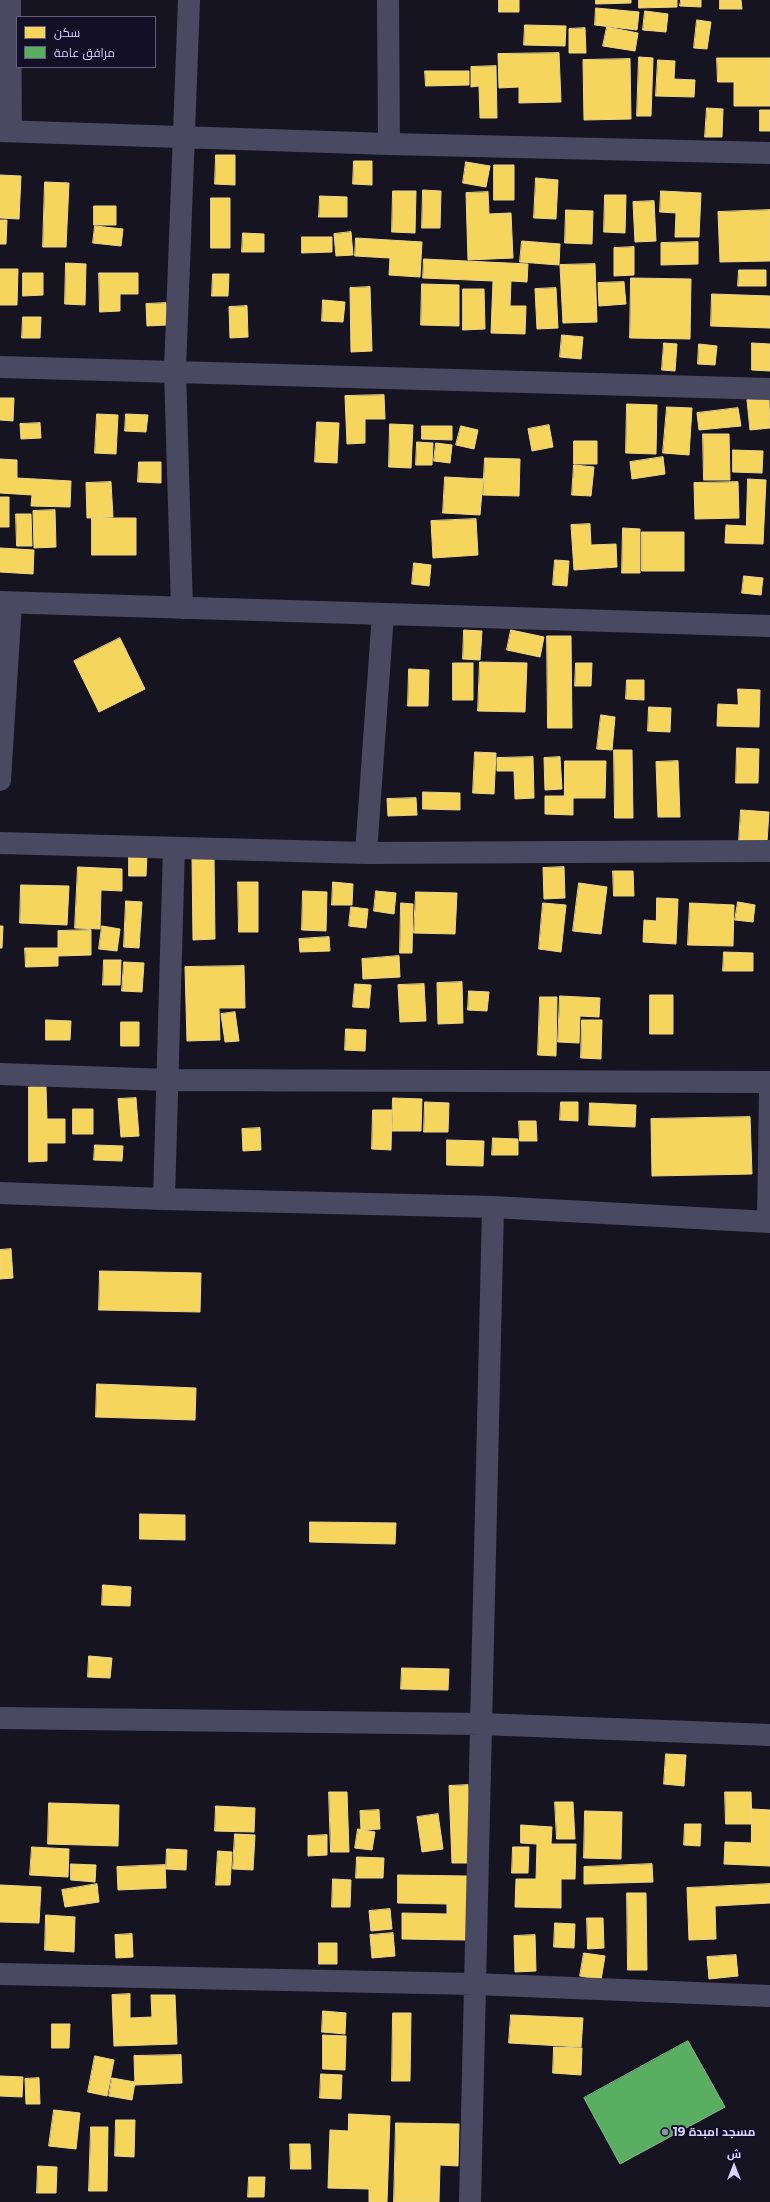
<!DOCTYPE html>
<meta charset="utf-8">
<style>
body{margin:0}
#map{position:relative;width:770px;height:2202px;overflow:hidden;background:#161421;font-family:Montserrat,Cairo,sans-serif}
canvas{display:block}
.legend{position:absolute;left:16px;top:16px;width:140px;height:52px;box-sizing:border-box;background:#130f26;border:1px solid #625e7d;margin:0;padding:5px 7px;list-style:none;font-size:12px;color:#d9d4ff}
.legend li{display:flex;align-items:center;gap:8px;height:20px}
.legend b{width:20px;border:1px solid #625e7d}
.north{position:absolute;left:714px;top:2146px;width:40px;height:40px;-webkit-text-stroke:3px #130f26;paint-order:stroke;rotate:0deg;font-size:11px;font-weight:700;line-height:16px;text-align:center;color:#d9d4ff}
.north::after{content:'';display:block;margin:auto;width:14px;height:18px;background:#d9d4ff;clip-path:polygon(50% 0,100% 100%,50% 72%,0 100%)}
</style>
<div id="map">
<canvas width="770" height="2202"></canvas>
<ul class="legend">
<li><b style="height:11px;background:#f6d55c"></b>سكن</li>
<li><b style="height:11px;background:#5aae61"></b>مرافق عامة</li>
</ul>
<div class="north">ش</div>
</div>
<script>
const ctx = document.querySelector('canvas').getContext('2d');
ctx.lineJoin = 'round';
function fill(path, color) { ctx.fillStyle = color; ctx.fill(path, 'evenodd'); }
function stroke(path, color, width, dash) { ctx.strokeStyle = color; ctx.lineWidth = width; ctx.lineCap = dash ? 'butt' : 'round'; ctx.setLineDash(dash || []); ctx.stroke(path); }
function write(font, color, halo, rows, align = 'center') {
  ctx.font = font + ' Montserrat,Cairo,sans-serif'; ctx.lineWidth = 4; ctx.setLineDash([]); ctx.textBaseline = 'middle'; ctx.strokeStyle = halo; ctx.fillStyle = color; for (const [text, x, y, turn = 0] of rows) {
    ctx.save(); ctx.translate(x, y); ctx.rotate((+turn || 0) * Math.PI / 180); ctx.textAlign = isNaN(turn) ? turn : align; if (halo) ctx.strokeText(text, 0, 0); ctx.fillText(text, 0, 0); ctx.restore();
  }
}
const homes = new Path2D(`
 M499 0H519V12H499Z
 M596 0H631V3L596 4Z
 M639 0H677V7L639 8Z
 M681 0H701V7L680 6Z
 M720 0H741L742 9H720Z
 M596 8 639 12 637 30 595 25Z
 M645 11 668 14 666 32 643 30Z
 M697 20 711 22 707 49 694 48Z
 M525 25 566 26 565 46 524 45Z
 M607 27 638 33 635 51 603 46Z
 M585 28 586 53H569V29Z
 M559 53 561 102 519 103V87L499 88 498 54Z
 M639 57 653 58 651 116H637Z
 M717 58H770V106H734V82H718Z
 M630 59 631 119 584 120 583 60Z
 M658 60 675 61 674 79 695 80 694 97 656 96Z
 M496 66 497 118H480L479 86 471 87V67Z
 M425 71H469V85L426 86Z
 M707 108 723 109 722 137H705Z
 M760 110H770V131H760Z
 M216 155H235V185L215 184Z
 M354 161H372V185L353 184Z
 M466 162 490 166 486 187 463 183Z
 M494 165H514V200H494Z
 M0 175 21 176 19 219 0 218Z
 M536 178 558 180 556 219 534 218Z
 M45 182 69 183 66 247H43Z
 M423 190 441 191 440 228H422Z
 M393 191H416L415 233 392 232Z
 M661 191 701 193 699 237H675L676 213 660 212Z
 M488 192 489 214 511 213 513 258 468 260 466 193Z
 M605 195H626L625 233 604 232Z
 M320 196 347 197V217H319Z
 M211 198H230V248H211Z
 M654 201 656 241 635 242 633 202Z
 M94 206H116V225H94Z
 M566 210 593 211 592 244 565 243Z
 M770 210V261L720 262 718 212Z
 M0 220H7L6 244H0Z
 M95 226 123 229 121 246 93 243Z
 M351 232 353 255 336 256 334 234Z
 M243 233 264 234V252H242Z
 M302 237H332V252L302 253Z
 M356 238 422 242 420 277 389 275 390 258 355 256Z
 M522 241 560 244 559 265 520 262Z
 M698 242V264L661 265V243Z
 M634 247V275L614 276V248Z
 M424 259 528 264 527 282 511 281 510 306H526L525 334 491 333 493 281 423 278Z
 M66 263 86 264 85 305 65 304Z
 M595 264 597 322 563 323 560 265Z
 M0 269H18L17 305H0Z
 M739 270H766V286H738Z
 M23 273H43V295L23 296Z
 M99 273H138V294H120V311L100 312Z
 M213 274H229L228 296H212Z
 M631 278 691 279 690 339 630 338Z
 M624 282 626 304 599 306 598 283Z
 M422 284 459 285V326L421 325Z
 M370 287 372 351 351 352 350 288Z
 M556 288 558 328 537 329 535 289Z
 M463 289H484L485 329 463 330Z
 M712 294 770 296V328L711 326Z
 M323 300 345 302 343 322 322 321Z
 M166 303 167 325 147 326 146 304Z
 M247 306 248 337 230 338 229 307Z
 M23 317H41L40 338H22Z
 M562 335 583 337 581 359 560 357Z
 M664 343 677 344 675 371 662 370Z
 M752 343 770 344V371L752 370Z
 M699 344 717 346 715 365 698 364Z
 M384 395 385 419H365V443L347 444 345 396Z
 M0 398H14L13 421 0 420Z
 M769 399 770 428 750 430 747 400Z
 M627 404 657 405 656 454 626 453Z
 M667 407 692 408 689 455 663 453Z
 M738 408 741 426 699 430 697 413Z
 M97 414 118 415 116 454 95 453Z
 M126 414 148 415 146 432 125 431Z
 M317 422 339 423 337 463 315 462Z
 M40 423 41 438 21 439 20 424Z
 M390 424 413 425 411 468 389 467Z
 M549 425 553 447 532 451 528 429Z
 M422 426H452V440L422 439Z
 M461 426 478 430 474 449 456 445Z
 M703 434H729L730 480H704Z
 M574 441H597V464H574Z
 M417 442 433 443 432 465H416Z
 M436 443 452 445 450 463 434 461Z
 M733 450 763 451 762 473 733 472Z
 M663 457 665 474 632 479 630 462Z
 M485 458 520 459 519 496 483 495Z
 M0 459 17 460V478L71 481 70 507 31 506 32 495 0 493Z
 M139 462H161V483L138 482Z
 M574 465 594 467 591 496 572 495Z
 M445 477 483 479 480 515 443 513Z
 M748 479 766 480 763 544 725 543 726 525 746 526Z
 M111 482 113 517 87 518 86 483Z
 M738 482 739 518 695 519 694 483Z
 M0 497H9V527H0Z
 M55 510 56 547 34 548 33 511Z
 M16 514H31L32 546H17Z
 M92 518H136V555H92Z
 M476 519 478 555 433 558 431 521Z
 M590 524 591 545 616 544 617 567 574 570 571 525Z
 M623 528 640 529V573H622Z
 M642 532H684V571H642Z
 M0 548 34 550 33 574 0 572Z
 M555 560 569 561 567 586 553 585Z
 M414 563 431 565 429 586 412 584Z
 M744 576 763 578 761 595 742 593Z
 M464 630 482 631 480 660 463 659Z
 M511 630 544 637 540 657 507 650Z
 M547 636H571L572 728H548Z
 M120 638 145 689 99 712 74 661Z
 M480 662 527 663 525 712 478 711Z
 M453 663H473V700H453Z
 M576 663H592L591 686H575Z
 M409 669 429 670 428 706H408Z
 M627 680H644V700L626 699Z
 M738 689 760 690 759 727 717 726 718 704 738 705Z
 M649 707 671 708 670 732 648 731Z
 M601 715 615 717 612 750 597 749Z
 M737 748 759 749 758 783H736Z
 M614 750H632L633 818H615Z
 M475 752 496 753 494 794 473 793Z
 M533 757 534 798 515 799 514 771H497V758Z
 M560 757 562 789 545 790 544 758Z
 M565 761H606L605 798H573V815L545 814V796H564Z
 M678 761 680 817H658L656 762Z
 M423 792 460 793V810L423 809Z
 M416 798 417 815 388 816 387 799Z
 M741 810 769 812 767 842 739 841Z
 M129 855H147L146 876H129Z
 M214 856 215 939 193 940 192 857Z
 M78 867 122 869V891L101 890 100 929 75 928Z
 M564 867 565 898 544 899 543 868Z
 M613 871H633L634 896H614Z
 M238 882H258V932H239Z
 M333 882 353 884 352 905H332Z
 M579 883 607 887 601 934 573 931Z
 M21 885 69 886 67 925 20 923Z
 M303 891 327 892 326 931 302 930Z
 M376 891 396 893 394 914 374 911Z
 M416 892 457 893 455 934 414 933Z
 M657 898 678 899 676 944 643 942 644 920 656 921Z
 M126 901 142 902 139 948 124 947Z
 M738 902 755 905 753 922 735 920Z
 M401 903 413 904 412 953H400Z
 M543 903 566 905 561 952 539 949Z
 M690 903 734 905 733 946 688 945Z
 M351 907 368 909 366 928 349 926Z
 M0 926H3L2 948H0Z
 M102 926 120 929 117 951 99 949Z
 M91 930V955L58 956V931Z
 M329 937 330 951 300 952 299 939Z
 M25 948H58V966L26 967Z
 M724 952 753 953V971H723Z
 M399 956 400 977 363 979 362 959Z
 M104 960H121L120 985H103Z
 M124 962 144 963 142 992 122 991Z
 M244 966 245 1008H219L220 1040 187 1041 185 967Z
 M462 982 463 1023 438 1024 437 983Z
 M355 984 371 985 369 1008 353 1007Z
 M424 984 426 1021 400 1022 398 985Z
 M469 991 489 992 487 1011 468 1010Z
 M650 995H673V1034H650Z
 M560 996 600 998 599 1017 580 1016 579 1043 558 1042Z
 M540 997H557L556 1056 538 1055Z
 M235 1012 239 1041 225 1042 221 1014Z
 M46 1020 71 1021 70 1040H46Z
 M582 1020H602L601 1059 581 1058Z
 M121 1022H139V1046H121Z
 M346 1029 366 1030 365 1051 345 1050Z
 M29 1087H46L47 1119H65V1143H47V1161L29 1162Z
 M136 1098 139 1136 121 1137 118 1099Z
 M393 1098 422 1099 421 1131H392Z
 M425 1102 449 1103 448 1132H424Z
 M561 1102H578V1121L560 1120Z
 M590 1103 636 1105 635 1127 589 1125Z
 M73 1109H93V1134H73Z
 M373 1110H392L391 1150 372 1149Z
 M750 1117 752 1174 652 1176 651 1119Z
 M519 1121H536L537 1141H520Z
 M260 1128 261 1150 243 1151 242 1129Z
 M493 1138 518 1139V1155H492Z
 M447 1140 484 1141 483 1166 447 1165Z
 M95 1145 123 1146 122 1161 94 1160Z
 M11 1249 13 1278 0 1279V1250Z
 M100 1271 201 1273 200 1312 99 1310Z
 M97 1384 196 1388 195 1420 96 1417Z
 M140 1514 185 1515V1540L140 1539Z
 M310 1522 396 1523 395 1544 310 1542Z
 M103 1585 131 1587 130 1606 102 1605Z
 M89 1656 112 1658 110 1678 88 1677Z
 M402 1668 449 1669 448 1690 401 1689Z
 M666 1754 686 1755 684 1786 664 1784Z
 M468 1785 470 1863H452L449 1786Z
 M329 1792H347L349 1852H331Z
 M725 1792H751L752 1824H726Z
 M555 1802H573L575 1839H557Z
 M49 1803 119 1805 118 1846 48 1844Z
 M216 1806 255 1808 254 1832 215 1831Z
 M752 1809 770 1810V1866L724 1864 725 1842 751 1843Z
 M379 1810 380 1829 361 1830 360 1811Z
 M585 1811 622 1812 621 1859 584 1858Z
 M438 1814 443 1849 422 1852 417 1817Z
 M685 1824H701L700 1846 684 1845Z
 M521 1825 552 1827 551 1844H576L575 1879H561V1908L515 1907 516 1879H536L537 1844 521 1843Z
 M358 1829 375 1832 372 1850 355 1848Z
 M235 1834 255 1835 253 1870 233 1869Z
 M327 1835V1855L308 1856V1836Z
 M32 1847 69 1849 68 1877 30 1875Z
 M513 1847H529L528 1873H512Z
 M167 1849 187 1850 186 1870 166 1869Z
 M218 1851 232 1852 230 1885H216Z
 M357 1857 384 1858 383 1878H356Z
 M71 1864 96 1865 95 1882 71 1880Z
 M652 1864 653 1882 584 1884V1867Z
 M165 1865 166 1888 118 1890 117 1867Z
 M398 1875 468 1876 467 1940 402 1939V1913L447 1914V1904L398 1903Z
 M333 1879 351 1880 350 1907H332Z
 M97 1884 99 1902 65 1907 62 1890Z
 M770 1884V1903L715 1906 716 1939 689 1940 687 1888Z
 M0 1885 41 1887 39 1923 0 1922Z
 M627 1893H646L647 1970H628Z
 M390 1909 392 1929 371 1931 369 1911Z
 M46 1915 75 1917 74 1952 45 1950Z
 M587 1918H603L604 1948 588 1949Z
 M555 1923 575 1924 574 1948 554 1947Z
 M393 1933 395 1956 372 1958 370 1935Z
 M132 1934 133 1957 116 1958 115 1935Z
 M535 1935 536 1971 515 1972 514 1936Z
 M319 1943H337V1964H319Z
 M584 1953 605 1956 601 1980 580 1976Z
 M736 1955 738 1976 709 1979 707 1957Z
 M130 1994V2018L152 2017 151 1995H175L177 2044 114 2046 112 1995Z
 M323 2011 346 2013 345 2034 322 2032Z
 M393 2013H411L410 2081H392Z
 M511 2015 583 2018 581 2047 509 2043Z
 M52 2024H70L69 2048H52Z
 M323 2035 346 2036 345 2070 323 2069Z
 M554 2047 582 2048 581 2075 553 2073Z
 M181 2055 182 2083 135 2085 134 2056Z
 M95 2056 114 2060 107 2096 88 2092Z
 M321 2074 342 2075 341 2099 320 2098Z
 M0 2076 23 2077 22 2097 0 2096Z
 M39 2078 40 2104H26L25 2079Z
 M112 2078 135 2082 132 2100 109 2096Z
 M54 2110 80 2113 76 2149 49 2146Z
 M349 2114 390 2116 387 2202H369V2189L328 2188 330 2130 348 2131Z
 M116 2120H135L134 2157 115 2156Z
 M396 2123 459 2124 458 2166 440 2165 439 2202H394Z
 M91 2127H108L107 2191H89Z
 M290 2144H310L311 2169H291Z
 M38 2166 57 2167 56 2193H37Z
 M249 2177H265L264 2197H248Z`);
fill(homes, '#f6d55c');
stroke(homes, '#edd58d', 1);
const public = new Path2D(`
 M688 2041 725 2107 620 2164 584 2098Z`);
fill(public, '#5aae61');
stroke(public, '#80b990', 1);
stroke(new Path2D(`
 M10 0 11 131
 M388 0 389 144
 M0 131 389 144 770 153
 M0 367 770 389
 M0 602 770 626
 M182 608 175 370 189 0
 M0 780 11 603
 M0 843 366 853 770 851
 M366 853 383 614
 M0 1074 168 1080 770 1082
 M0 1193 164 1199 493 1207 770 1222
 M164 1199 174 848
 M768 1222 770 1092
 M0 1718 481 1724 770 1735
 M0 1974 474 1984 770 1996
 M470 2202 493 1207`), '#4a4962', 22);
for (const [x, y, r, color] of [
 [665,2132,4,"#9591b1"]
]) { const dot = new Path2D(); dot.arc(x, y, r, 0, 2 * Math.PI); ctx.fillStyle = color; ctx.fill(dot); stroke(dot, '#130f26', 1.5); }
write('bold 12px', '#d9d4ff', '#130f26', [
 ["مسجد امبدة 19",673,2132]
], 'left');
</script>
